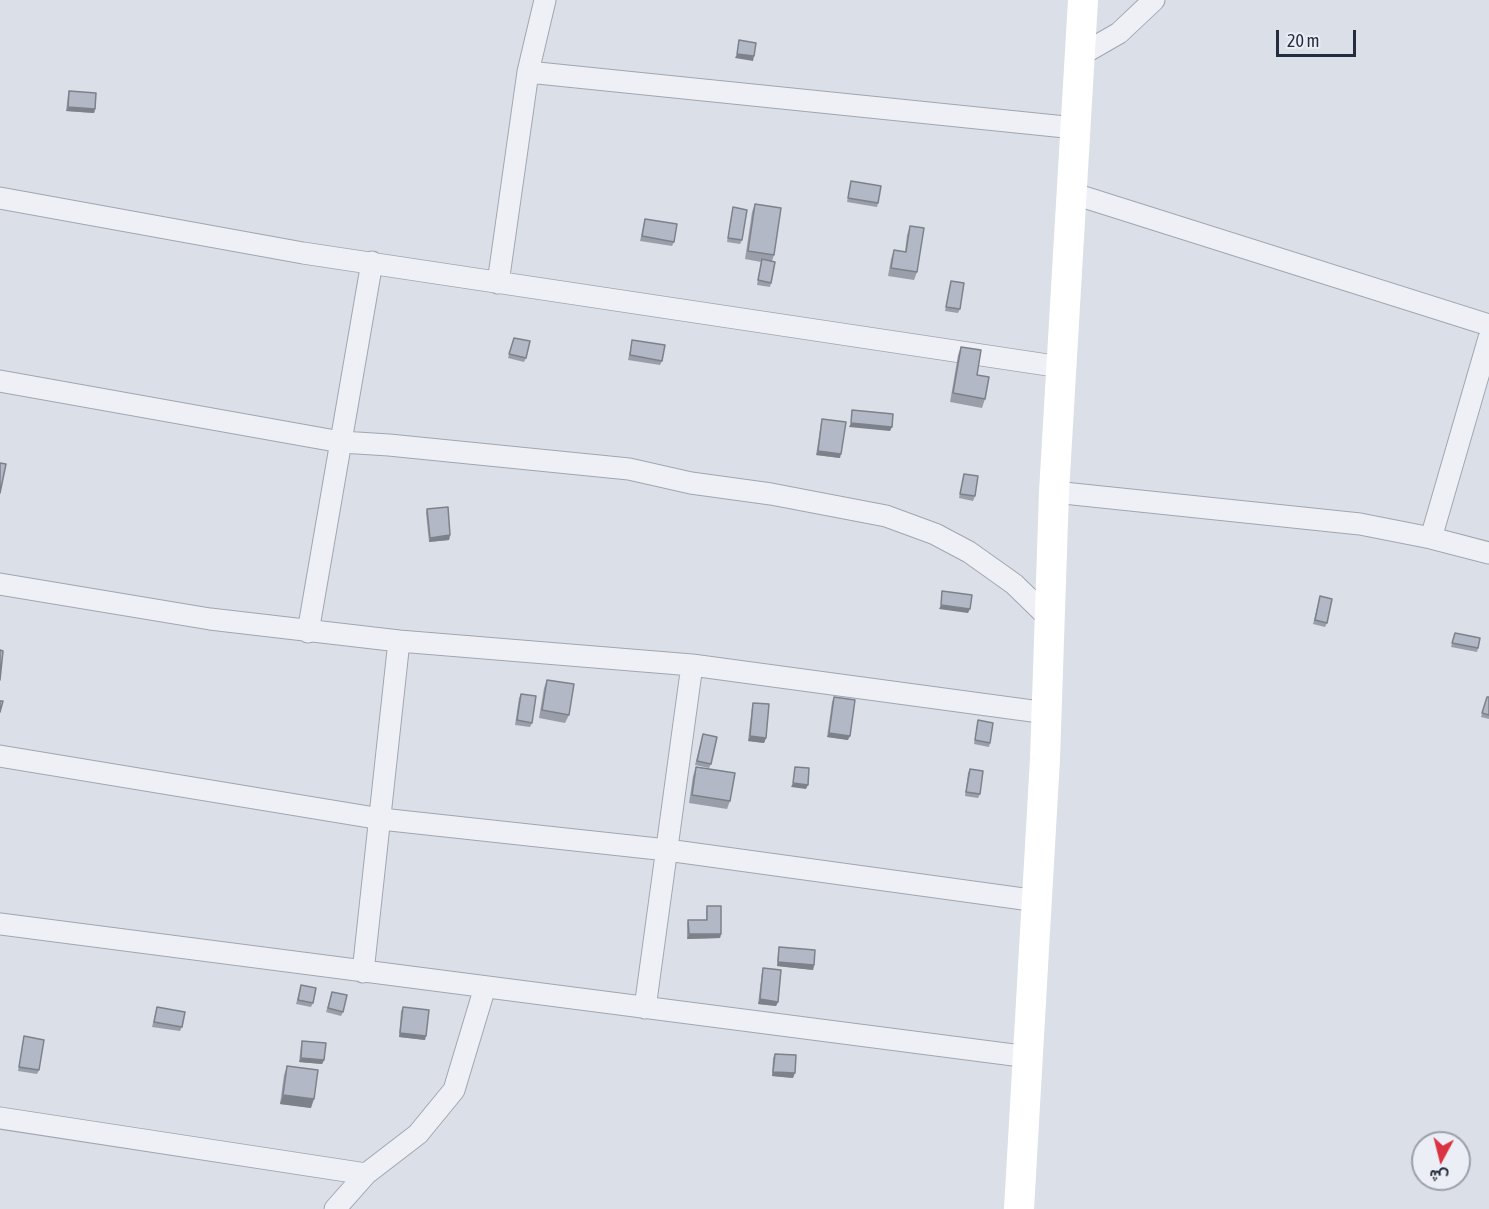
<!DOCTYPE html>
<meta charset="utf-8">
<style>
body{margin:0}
#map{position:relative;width:1489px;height:1209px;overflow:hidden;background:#dbdfe7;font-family:"Asap Condensed",Vazirmatn,sans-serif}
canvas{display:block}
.north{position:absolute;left:1411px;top:1131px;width:60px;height:60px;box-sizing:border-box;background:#ebeef5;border:2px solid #9ba0ac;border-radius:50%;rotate:187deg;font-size:16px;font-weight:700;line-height:24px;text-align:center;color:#242c3f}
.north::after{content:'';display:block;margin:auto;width:21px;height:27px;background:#db3242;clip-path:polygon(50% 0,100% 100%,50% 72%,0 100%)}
.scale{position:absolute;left:1276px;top:30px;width:80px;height:27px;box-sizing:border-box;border:3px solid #242c3f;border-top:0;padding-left:8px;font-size:18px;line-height:21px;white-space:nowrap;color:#242c3f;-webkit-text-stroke:4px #ebeef5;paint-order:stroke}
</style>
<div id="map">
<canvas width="1489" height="1209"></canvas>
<div class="north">ش</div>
<div class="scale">20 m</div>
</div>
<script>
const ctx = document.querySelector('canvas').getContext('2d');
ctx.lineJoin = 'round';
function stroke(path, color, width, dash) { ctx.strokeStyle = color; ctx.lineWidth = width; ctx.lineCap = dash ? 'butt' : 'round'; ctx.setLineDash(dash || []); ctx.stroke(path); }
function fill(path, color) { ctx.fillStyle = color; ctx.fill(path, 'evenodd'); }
const minor = new Path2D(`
 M1079 56 1119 33 1154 0
 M528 72 1075 128
 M1071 193 1489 325
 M0 198 303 253 1061 367
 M498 283 528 72 545 0
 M0 381 341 442 389 445 629 469 691 483 771 494 886 516 935 534 969 552 1014 584 1050 619
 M1054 492 1360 524 1431 538 1489 553
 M1431 538 1489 338
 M0 584 210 619 399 641 692 665 1047 713
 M308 632 372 262
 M0 756 381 819 667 850 1038 901
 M0 924 1029 1057
 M363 972 399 641
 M645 1008 692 665
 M0 1118 366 1174
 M335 1209 366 1174 418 1134 454 1090 485 987`);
stroke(minor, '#a0a6b1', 23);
stroke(minor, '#eef0f5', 21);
stroke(new Path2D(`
 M1019 1209 1045 759 1054 492 1083 0`), '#fff', 30);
fill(new Path2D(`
 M69 91 95 109 94 113 66 111 68 95Z
 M851 181 878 203 877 207 847 202Z
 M755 204 774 255 772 261 771 283 770 287 757 285 761 262 745 259 752 212Z
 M733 207 742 240 740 244 727 242 732 212Z
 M645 219 674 242 672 246 640 241Z
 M910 226 917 272 914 280 888 276 891 259 894 250 905 252 907 235Z
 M951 281 960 309 958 313 945 311Z
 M514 338 526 358 524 362 508 358Z
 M632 340 662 361 660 365 628 360Z
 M961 347 977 375 985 399 982 408 950 402 958 355Z
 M822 419 840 458 816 455 821 423Z
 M964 474 975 496 973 501 959 498Z
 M427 509 450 535 449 540 429 542 426 513Z
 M1320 596 1327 623 1325 627 1313 624Z
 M1455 633 1478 648 1477 652 1451 647Z
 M547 680 569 715 565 723 539 718 544 688Z
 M521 694 532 723 530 727 515 725 519 698Z
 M834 697 848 740 827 737 832 702Z
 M1487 697H1489V719L1481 717Z
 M753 703 766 738 764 743 748 741 752 707Z
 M978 720 990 743 989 747 974 744 977 725Z
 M703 734 711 764 709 768 695 765Z
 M696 767 730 801 727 809 689 803 693 776Z
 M970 769 980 794 978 798 965 796 968 773Z
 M707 906 721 934 720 938 687 939V924L688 920H706V911Z
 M779 947 814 965 813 970 777 966 778 952Z
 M763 968 778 1002 776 1006 758 1004 762 972Z
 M301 985 313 1003 311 1007 296 1004Z
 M332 992 343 1012 341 1016 326 1012Z
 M157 1007 182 1027 180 1031 152 1027Z
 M403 1007 425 1040 399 1037 401 1011Z
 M24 1036 39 1070 37 1074 18 1071Z
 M302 1041 324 1060 322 1064 299 1062 301 1045Z
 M775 1054 793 1078 772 1076 773 1058Z
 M287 1066 311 1108 280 1104 284 1075Z`), '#999ea9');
fill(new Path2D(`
 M737 54 754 56 753 61 735 58Z
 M68 107 95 109 94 113 66 111Z
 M851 423 892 427 890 431 849 427Z
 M818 451 841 454 840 458 816 455Z
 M450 535 449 540 429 542 430 538Z
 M941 605 970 609 968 613 939 609Z
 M829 733 850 736 848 740 827 737Z
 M750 736 766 738 764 743 748 741Z
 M793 783 808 785 806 789 791 787Z
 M689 934H721L720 938 687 939Z
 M778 962 814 965 813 970 777 966Z
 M760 999 778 1002 776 1006 758 1004Z
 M400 1033 426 1036 425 1040 399 1037Z
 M301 1058 324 1060 322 1064 299 1062Z
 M773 1072 795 1073 793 1078 772 1076Z
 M283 1095 314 1099 311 1108 280 1104Z`), '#7d818a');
const building = new Path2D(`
 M739 40 756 43 754 56 737 54Z
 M69 91 96 93 95 109 68 107Z
 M851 181 881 186 878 203 848 198Z
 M755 204 781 208 774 255 748 251Z
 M733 207 747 210 742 240 728 238Z
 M645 219 677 224 674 242 642 236Z
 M910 226 924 228 917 272 891 268 894 250 906 252Z
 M762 259 775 262 771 283 758 280Z
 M951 281 964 283 960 309 946 307Z
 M514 338 530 341 526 358 509 354Z
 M632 340 665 345 662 361 630 355Z
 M961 347 981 350 977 375 989 377 985 399 953 393Z
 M852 410 893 414 892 427 851 423Z
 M822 419 846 422 841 454 818 451Z
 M0 463 6 464 0 493Z
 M964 474 978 476 975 496 960 494Z
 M448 507 450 535 430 538 427 509Z
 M942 591 972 595 970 609 941 605Z
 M1320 596 1332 599 1327 623 1315 620Z
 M1455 633 1480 638 1478 648 1452 643Z
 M0 650 3 651 0 680Z
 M547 680 574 684 569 715 542 710Z
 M521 694 536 696 532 723 517 720Z
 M834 697 855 700 850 736 829 733Z
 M1487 697H1489V715L1482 713Z
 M0 701H3L0 712Z
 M753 703 769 704 766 738 750 736Z
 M978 720 993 723 990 743 975 740Z
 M703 734 717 737 711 764 697 761Z
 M696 767 735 773 730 801 692 795Z
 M795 767 809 768 808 785 793 783Z
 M970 769 983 771 980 794 966 792Z
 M707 906H721V934H689L688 920H707Z
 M779 947 815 950 814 965 778 962Z
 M763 968 781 970 778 1002 760 999Z
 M301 985 316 988 313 1003 298 1000Z
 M332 992 347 995 343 1012 328 1008Z
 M157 1007 185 1012 182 1027 154 1022Z
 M403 1007 429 1010 426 1036 400 1033Z
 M24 1036 44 1040 39 1070 19 1067Z
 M302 1041 326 1043 324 1060 301 1058Z
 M775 1054 796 1055 795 1073 773 1072Z
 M287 1066 318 1070 314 1099 283 1095Z`);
fill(building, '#b2b8c5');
stroke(building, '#7d818a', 1.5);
</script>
